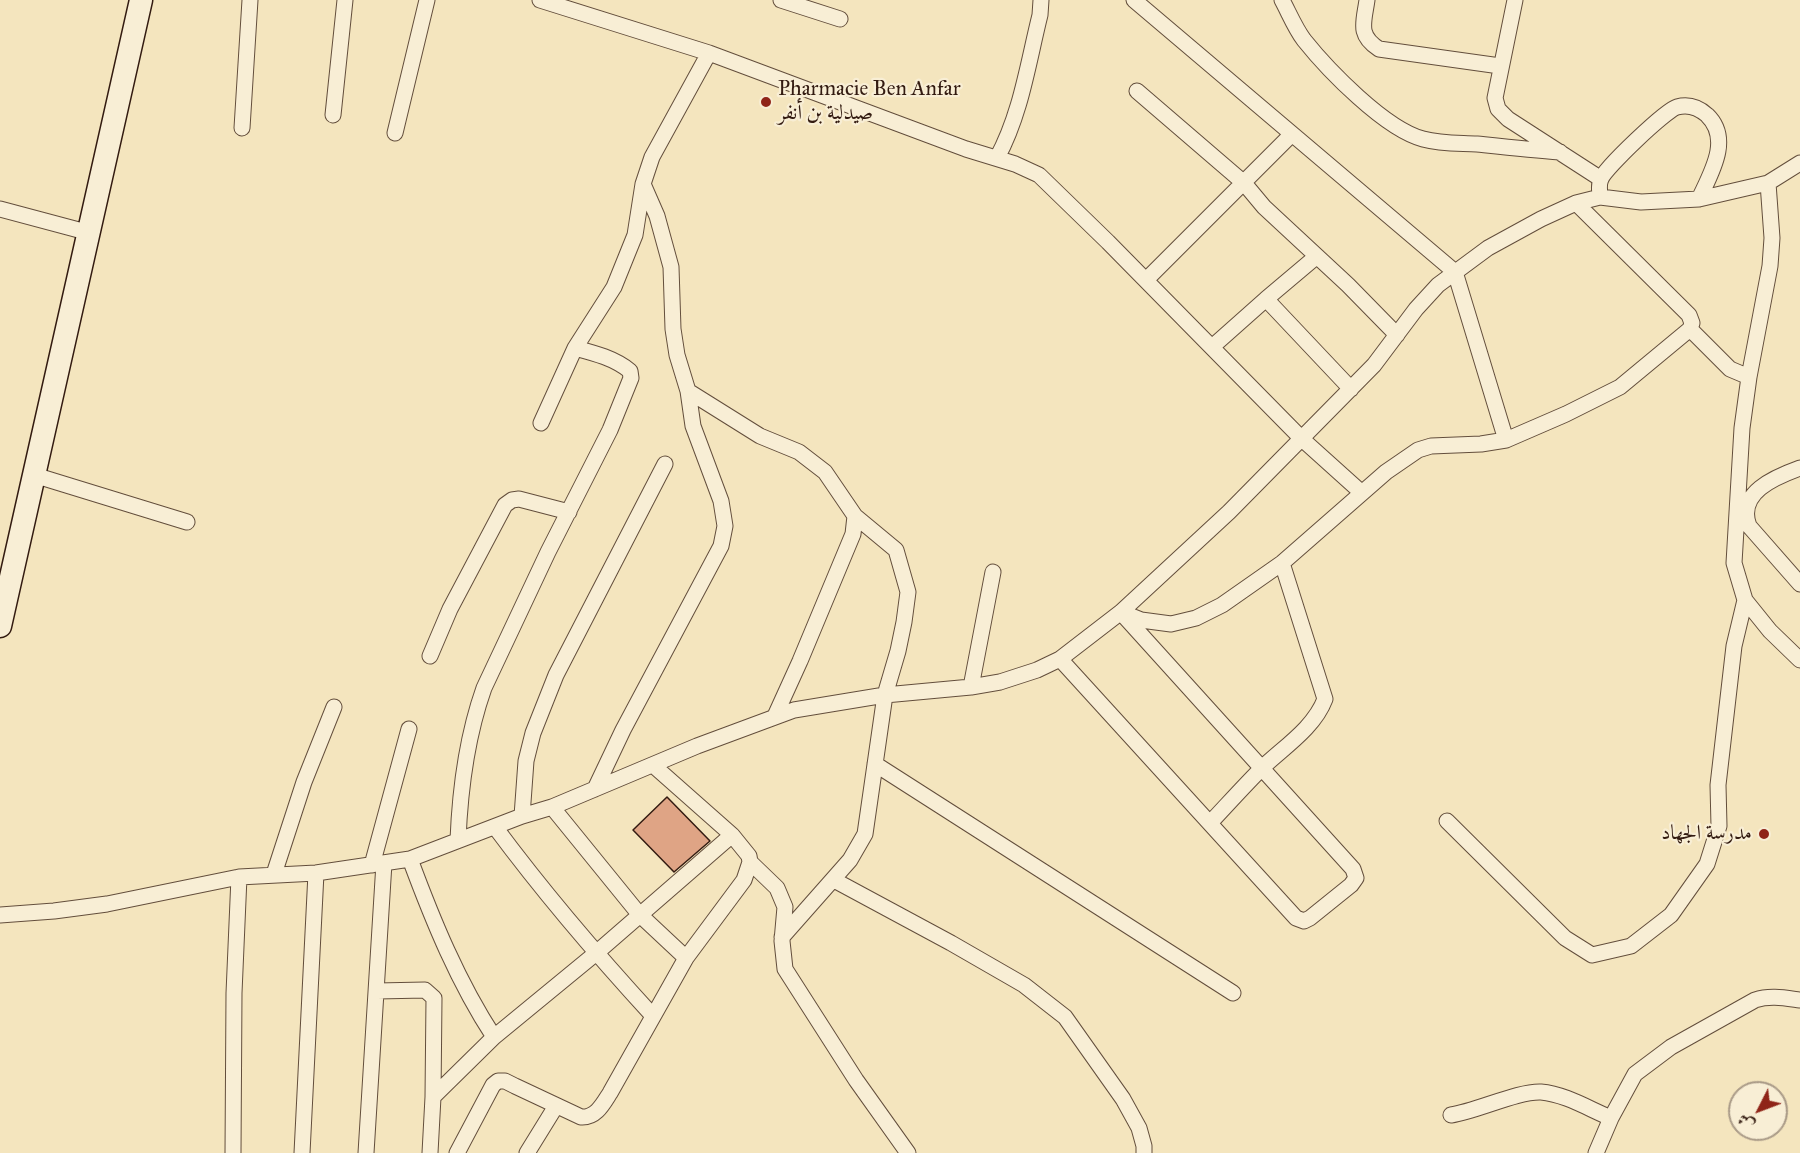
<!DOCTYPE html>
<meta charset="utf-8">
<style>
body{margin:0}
#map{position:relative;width:1800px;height:1153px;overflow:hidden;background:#f4e5be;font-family:"IM FELL Great Primer",Amiri,serif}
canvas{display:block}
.north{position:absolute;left:1728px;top:1081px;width:60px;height:60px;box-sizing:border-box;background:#f8eed5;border:2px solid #a99a87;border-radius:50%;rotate:228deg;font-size:16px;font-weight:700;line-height:24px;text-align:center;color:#331b11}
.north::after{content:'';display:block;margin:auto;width:21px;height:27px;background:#8f2418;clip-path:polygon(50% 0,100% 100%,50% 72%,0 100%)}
</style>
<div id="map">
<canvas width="1800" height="1153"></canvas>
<div class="north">ش</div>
</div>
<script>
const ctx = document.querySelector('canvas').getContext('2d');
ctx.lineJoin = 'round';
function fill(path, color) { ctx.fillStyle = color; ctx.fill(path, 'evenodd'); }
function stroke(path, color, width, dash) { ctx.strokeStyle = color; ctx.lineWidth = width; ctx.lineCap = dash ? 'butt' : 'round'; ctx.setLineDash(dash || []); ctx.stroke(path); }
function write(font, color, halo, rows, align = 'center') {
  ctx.font = font + ' "IM FELL Great Primer",Amiri,serif'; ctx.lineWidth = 4.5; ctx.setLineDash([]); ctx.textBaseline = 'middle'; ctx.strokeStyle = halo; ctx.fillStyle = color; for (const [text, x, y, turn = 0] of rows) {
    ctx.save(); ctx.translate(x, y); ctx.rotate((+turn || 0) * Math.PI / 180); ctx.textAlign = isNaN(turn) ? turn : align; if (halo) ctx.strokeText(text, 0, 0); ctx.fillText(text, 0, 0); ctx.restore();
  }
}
const building = new Path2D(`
 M667 797 710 841 674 872 633 830Z`);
fill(building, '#dfa485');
stroke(building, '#331b11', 1.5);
const street = new Path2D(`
 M540 0 709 53 966 149 1015 164 1039 175 1108 242 1302 439 1362 493
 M781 0 840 19
 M1134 0 1455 272 1506 440
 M1282 0C1289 13 1295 28 1304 40 1328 70 1385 129 1423 139 1441 144 1459 143 1477 144 1505 147 1532 150 1560 152
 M1367 0C1364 22 1357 35 1379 49L1500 66
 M1515 0 1495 98 1498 109 1508 119 1601 179
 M1137 91 1244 183 1264 207 1348 285 1397 335
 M333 115 345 0
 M242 128 250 0
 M395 133 427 0
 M997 158C1021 114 1028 63 1040 15L1041 0
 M1768 183 1772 238 1770 266 1749 377 1742 428 1734 563 1745 600 1770 631 1800 660
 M1600 197C1600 191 1598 185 1601 179 1605 168 1666 110 1677 107 1688 104 1698 107 1707 115 1732 139 1711 173 1699 199
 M0 209 90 233
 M1146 280 1292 134
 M1266 299 1317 256
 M1690 329 1730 369 1749 377
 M1212 347 1266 299 1351 389
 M688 391 760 436 799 452 825 472 855 516 853 534 800 661 775 716
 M541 423 575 348 614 287 635 235 643 184 652 157 709 53
 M1800 468C1775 477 1736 493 1749 526L1800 584
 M34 475 187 522
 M1121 612 1141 620 1171 624 1196 618 1222 605 1282 563 1386 472 1418 450 1431 446 1481 444 1506 440 1566 414 1620 387 1690 329 1692 323 1689 315 1576 203
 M430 656 450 609 505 505 512 500 519 499 569 512
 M1060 659 1296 918 1304 921 1310 918 1351 885 1356 878 1353 869 1125 617
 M971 687 993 572
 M875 764 1233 993
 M595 789 623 730 721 546 725 526 721 501 693 426 688 391 677 355 673 329 671 267 657 216 643 184
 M552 807 639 914 686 958
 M522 816 526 761 533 733 556 675 665 464
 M1447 821 1565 938 1592 955 1631 946 1671 915 1707 864 1719 826 1718 785 1734 646 1745 600
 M1210 823C1227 805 1244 786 1262 768 1284 747 1314 728 1325 699L1282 563
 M495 827C544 893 597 955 653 1016
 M458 840C460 789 467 736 484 688L548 552 610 430 631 378 630 371C614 358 594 353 575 348
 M410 859C433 921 458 982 494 1037
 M750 862 777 888 785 907 782 941 785 969 856 1080 908 1153
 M372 865 409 729
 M274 874 304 782 334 707
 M834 880 951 943 1024 985 1065 1017 1123 1099 1139 1128 1144 1146V1153
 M0 915 54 911 107 904 239 877 316 873 410 859 522 816 552 807 697 746 794 710 885 695 971 687 1000 682 1037 670 1060 659 1121 612 1229 512 1374 365 1416 309 1438 285 1488 248 1541 219 1576 203 1600 197 1641 202 1699 199 1768 183 1800 163
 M782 937 850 860 865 834 885 695 898 651 904 622 908 592 896 550 855 516
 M377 991 425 990 434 998 433 1097 430 1153
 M433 1097 494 1037 595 954 732 835 654 766
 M1451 1115C1477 1111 1518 1091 1541 1092 1565 1094 1589 1109 1611 1118
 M233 1153 234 993 239 877
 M302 1153 316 873
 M366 1153 384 863
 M457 1153 493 1085 498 1081H505L515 1086 581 1117C596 1118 603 1104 610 1093L686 958 744 880 750 862 749 856 732 835
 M527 1153 556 1106
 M1596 1153 1611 1118 1635 1074 1671 1047 1755 1000C1770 995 1785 998 1800 1000`);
const secondary = new Path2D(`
 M0 626 141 0`);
stroke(street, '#634e3c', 17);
stroke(secondary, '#331b11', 25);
stroke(street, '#f8eed5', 15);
stroke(secondary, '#f8eed5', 22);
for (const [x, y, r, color] of [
 [766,102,6,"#8f2418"],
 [1764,834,6,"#8f2418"]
]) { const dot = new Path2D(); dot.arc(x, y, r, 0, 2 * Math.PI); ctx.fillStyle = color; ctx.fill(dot); stroke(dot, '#f8eed5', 2); }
write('21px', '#331b11', '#f8eed5', [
 ["Pharmacie Ben Anfar",778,90],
 ["صيدلية بن أنفر",778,114],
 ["مدرسة الجهاد",1752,834,"right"]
], 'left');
</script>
